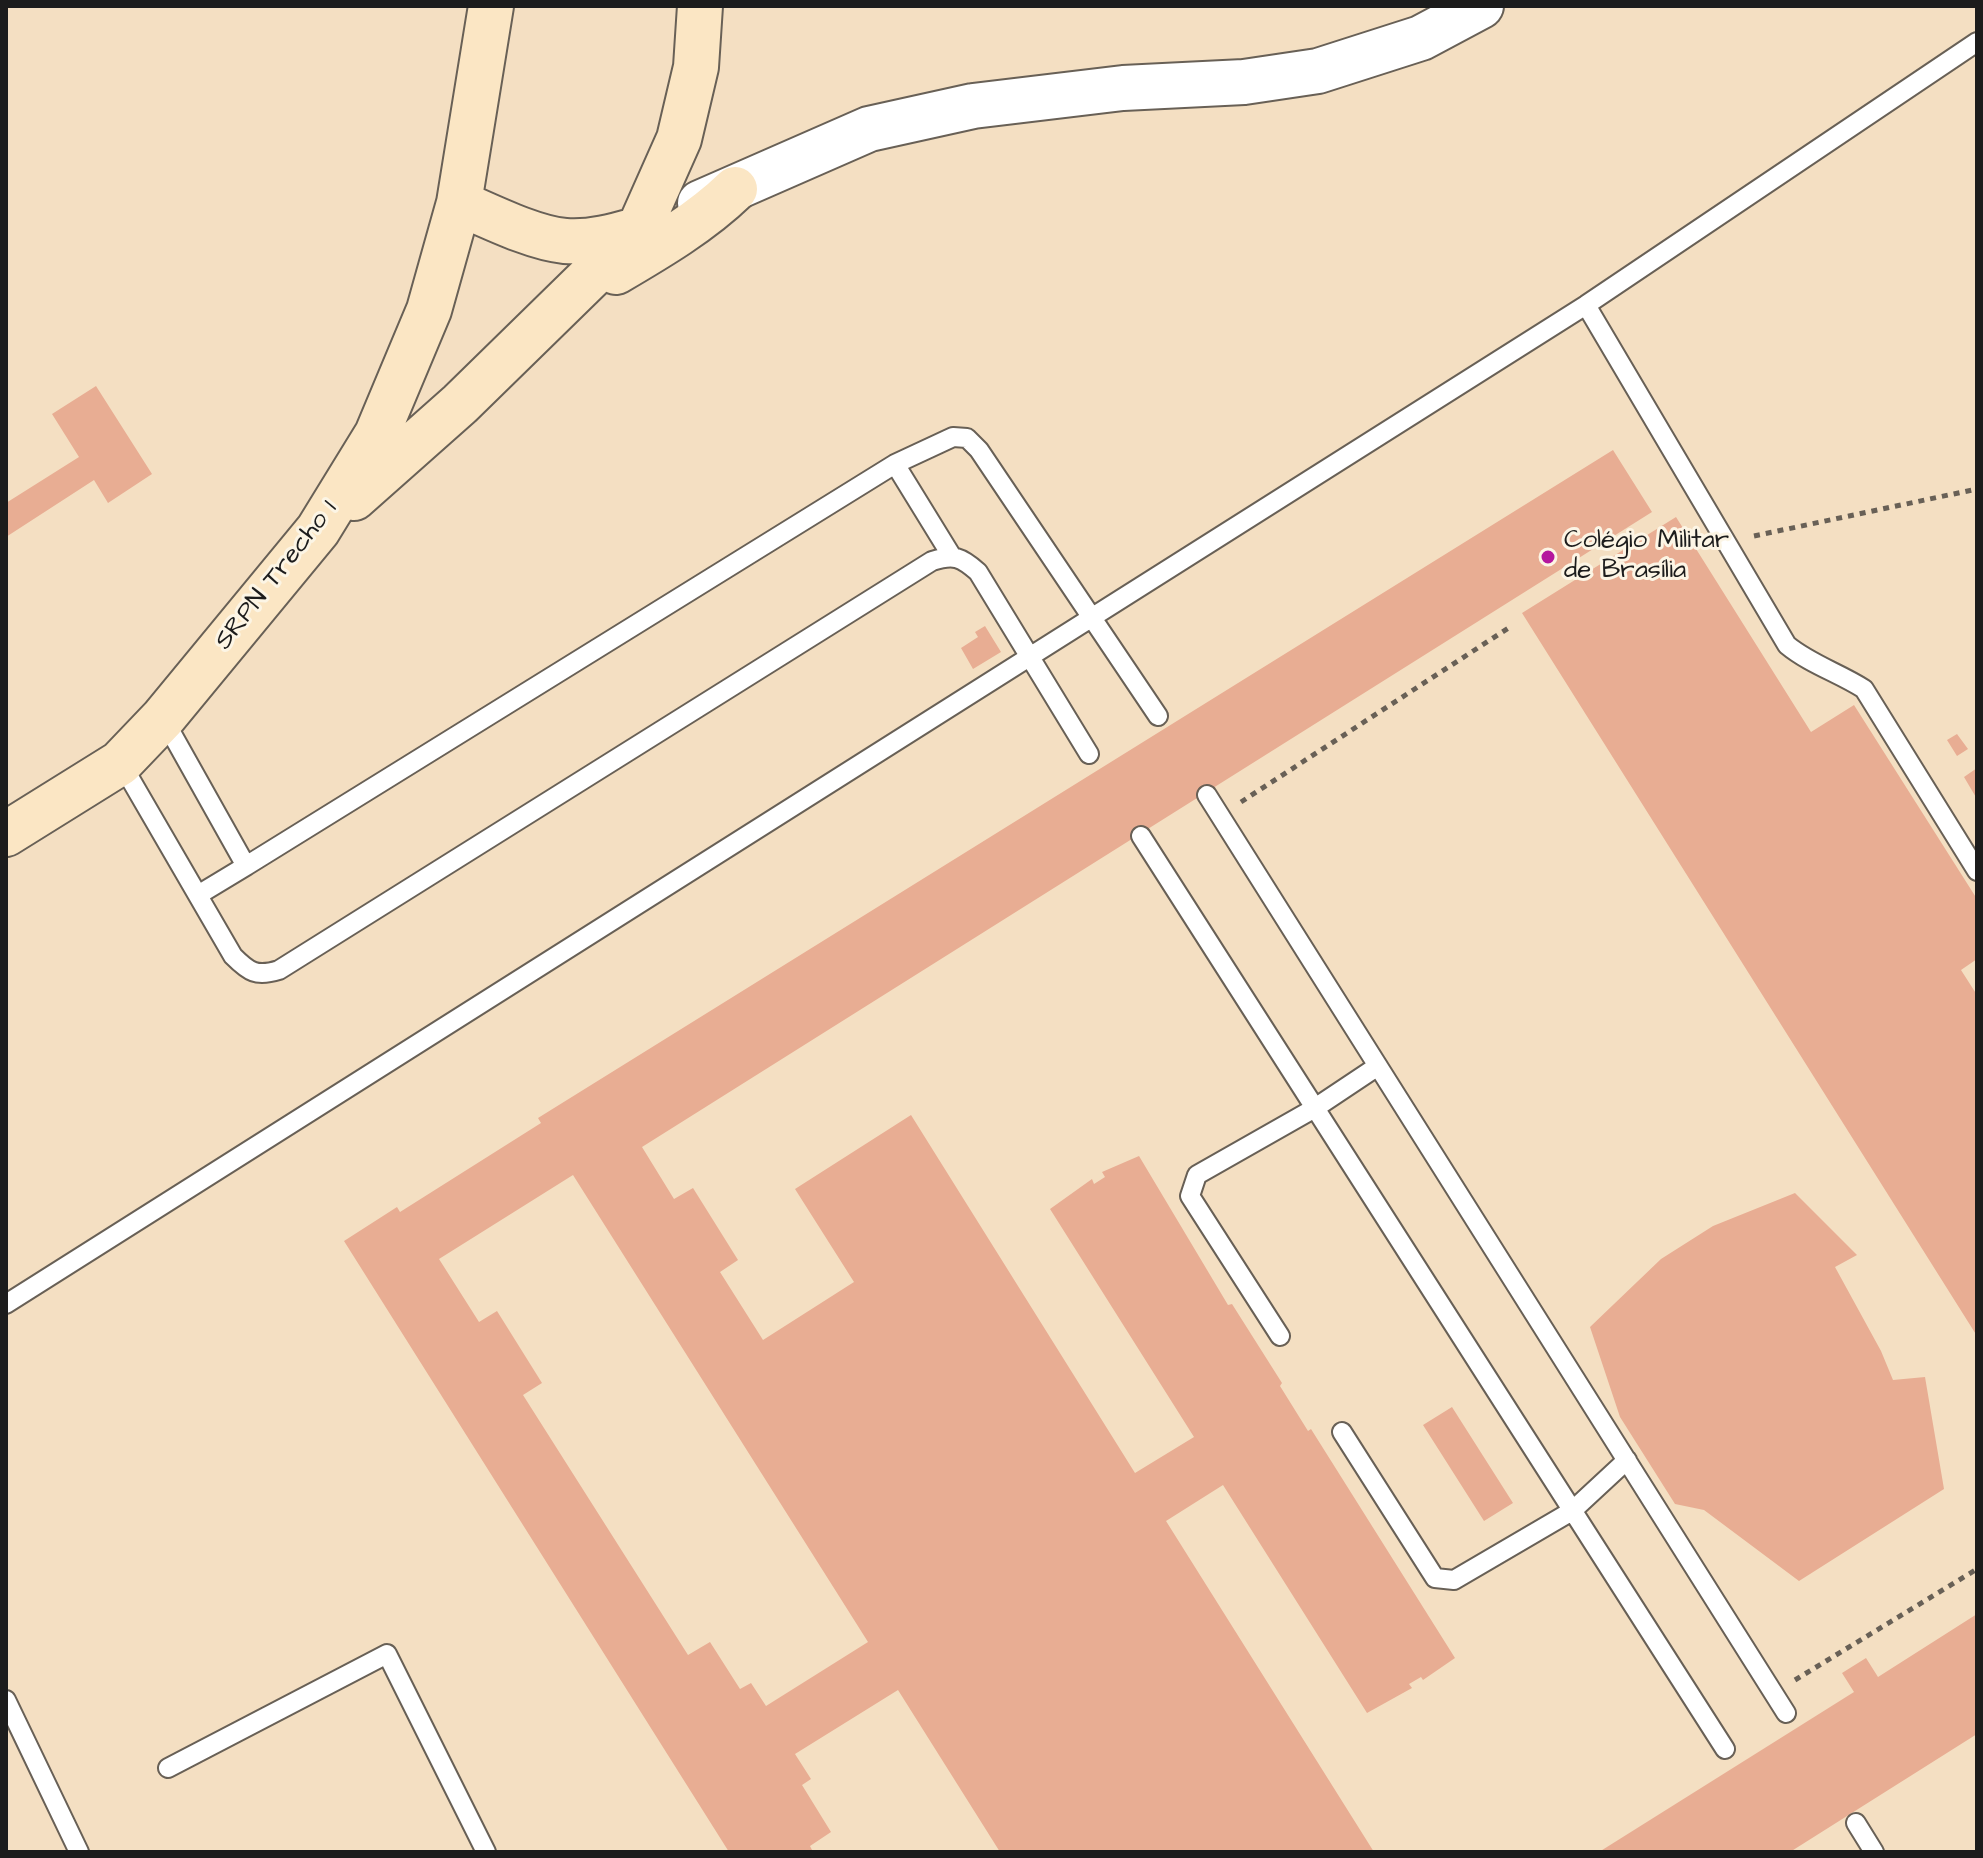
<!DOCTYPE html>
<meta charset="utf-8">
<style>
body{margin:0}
#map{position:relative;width:1983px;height:1858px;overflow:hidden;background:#f4dfc2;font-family:"Architects Daughter",sans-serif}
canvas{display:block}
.frame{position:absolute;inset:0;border:8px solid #1c1c1c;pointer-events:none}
</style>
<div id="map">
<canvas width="1983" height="1858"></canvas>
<div class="frame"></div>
</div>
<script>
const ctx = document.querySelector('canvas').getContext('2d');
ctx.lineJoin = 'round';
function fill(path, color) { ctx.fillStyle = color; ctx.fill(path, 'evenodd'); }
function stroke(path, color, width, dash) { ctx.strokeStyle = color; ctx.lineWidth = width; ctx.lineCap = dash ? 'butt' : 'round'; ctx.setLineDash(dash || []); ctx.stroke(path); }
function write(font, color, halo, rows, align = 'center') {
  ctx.font = font + ' "Architects Daughter",sans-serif'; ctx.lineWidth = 6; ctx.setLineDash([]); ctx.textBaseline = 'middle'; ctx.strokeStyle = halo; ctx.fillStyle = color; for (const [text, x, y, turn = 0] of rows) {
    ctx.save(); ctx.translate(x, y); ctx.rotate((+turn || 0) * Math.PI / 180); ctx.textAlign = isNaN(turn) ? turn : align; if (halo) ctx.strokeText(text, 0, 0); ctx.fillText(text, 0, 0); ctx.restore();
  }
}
fill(new Path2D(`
 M96 386 152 474 108 503 94 480 6 537V503L79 457 52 414Z
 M1613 450 1652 512 642 1147 674 1199 693 1188 738 1260 720 1272 763 1340 854 1282 795 1189 911 1115 1135 1473 1194 1437 1050 1209 1092 1179 1094 1184 1105 1177 1102 1172 1139 1156 1228 1305 1232 1304 1282 1383 1280 1386 1308 1431 1311 1429 1455 1658 1423 1680 1421 1677 1409 1684 1412 1688 1367 1713 1223 1485 1166 1521 1374 1852H1000L898 1690 795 1754 811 1779 802 1785 831 1832 810 1846 813 1852H729L344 1241 397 1207 400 1212 541 1123 538 1118ZM573 1175 868 1642 766 1706 751 1683 740 1689 710 1642 688 1655 523 1395 542 1383 497 1311 479 1322 439 1259Z
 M1676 517 1811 732 1854 705 1977 899V959L1961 970 1977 995V1336L1522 613Z
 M985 626 1001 652 973 669 961 648 978 637 975 632Z
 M1957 734 1968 749 1957 756 1947 740Z
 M1977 768V799L1964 777Z
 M1795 1193 1857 1255 1835 1267 1881 1351 1893 1380 1925 1377 1944 1489 1799 1581 1704 1510 1675 1504 1620 1417 1590 1327 1661 1259 1713 1226Z
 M1452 1407 1513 1503 1484 1521 1423 1425Z
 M1977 1614V1734L1790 1852H1599L1854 1692 1842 1673 1866 1658 1878 1677Z`), '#e8ad93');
const service = new Path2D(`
 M1586 305 1787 645C1810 664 1839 673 1864 689L1977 871
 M895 464 951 555
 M163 718 246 866 895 464 953 437 967 438 979 450 1158 716
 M121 763 233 956C249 972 256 977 279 970L932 561C954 554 961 557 978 572L1089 754
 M1207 795 1786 1713
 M1141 836 1725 1749
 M198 895 246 866
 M6 1304 1586 305 1977 42
 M1280 1336 1190 1196 1197 1175 1315 1108 1378 1066
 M1342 1432 1435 1578 1454 1580 1572 1511 1627 1460
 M6 1700 79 1852
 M168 1768 387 1654 486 1852
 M1856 1823 1874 1852`);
const tertiary = new Path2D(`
 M700 203 869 129 973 106 1123 88 1244 82 1318 71 1421 38 1481 6`);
const secondary = new Path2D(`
 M459 203C489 216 533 238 565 241 591 243 615 236 639 229
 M616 272C657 248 701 222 735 189
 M354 498 460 404 639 229 679 139 696 67 700 6
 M6 834 120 763 163 718 318 530 377 434 429 310 459 203 491 6`);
stroke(service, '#686056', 22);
stroke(tertiary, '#686056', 48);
stroke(secondary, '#686056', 48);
stroke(new Path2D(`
 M1754 536 1977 489
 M1241 802 1510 627
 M1795 1680 1977 1569`), '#686056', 5, [6, 6]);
stroke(service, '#fff', 18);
stroke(tertiary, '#fff', 44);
stroke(secondary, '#fbe6c4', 44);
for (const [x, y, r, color] of [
 [1548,557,8,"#b5179e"]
]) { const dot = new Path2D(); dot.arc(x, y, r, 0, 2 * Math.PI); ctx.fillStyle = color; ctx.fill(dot); stroke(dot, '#fcf5e5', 3); }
write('26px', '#1c1c1c', '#fcf5e5', [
 ["Colégio Militar",1564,542],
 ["de Brasília",1564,572]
], 'left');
write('26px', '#1c1c1c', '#fcf5e5', [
 ["SRPN Trecho 1",277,576,-52]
]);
</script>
